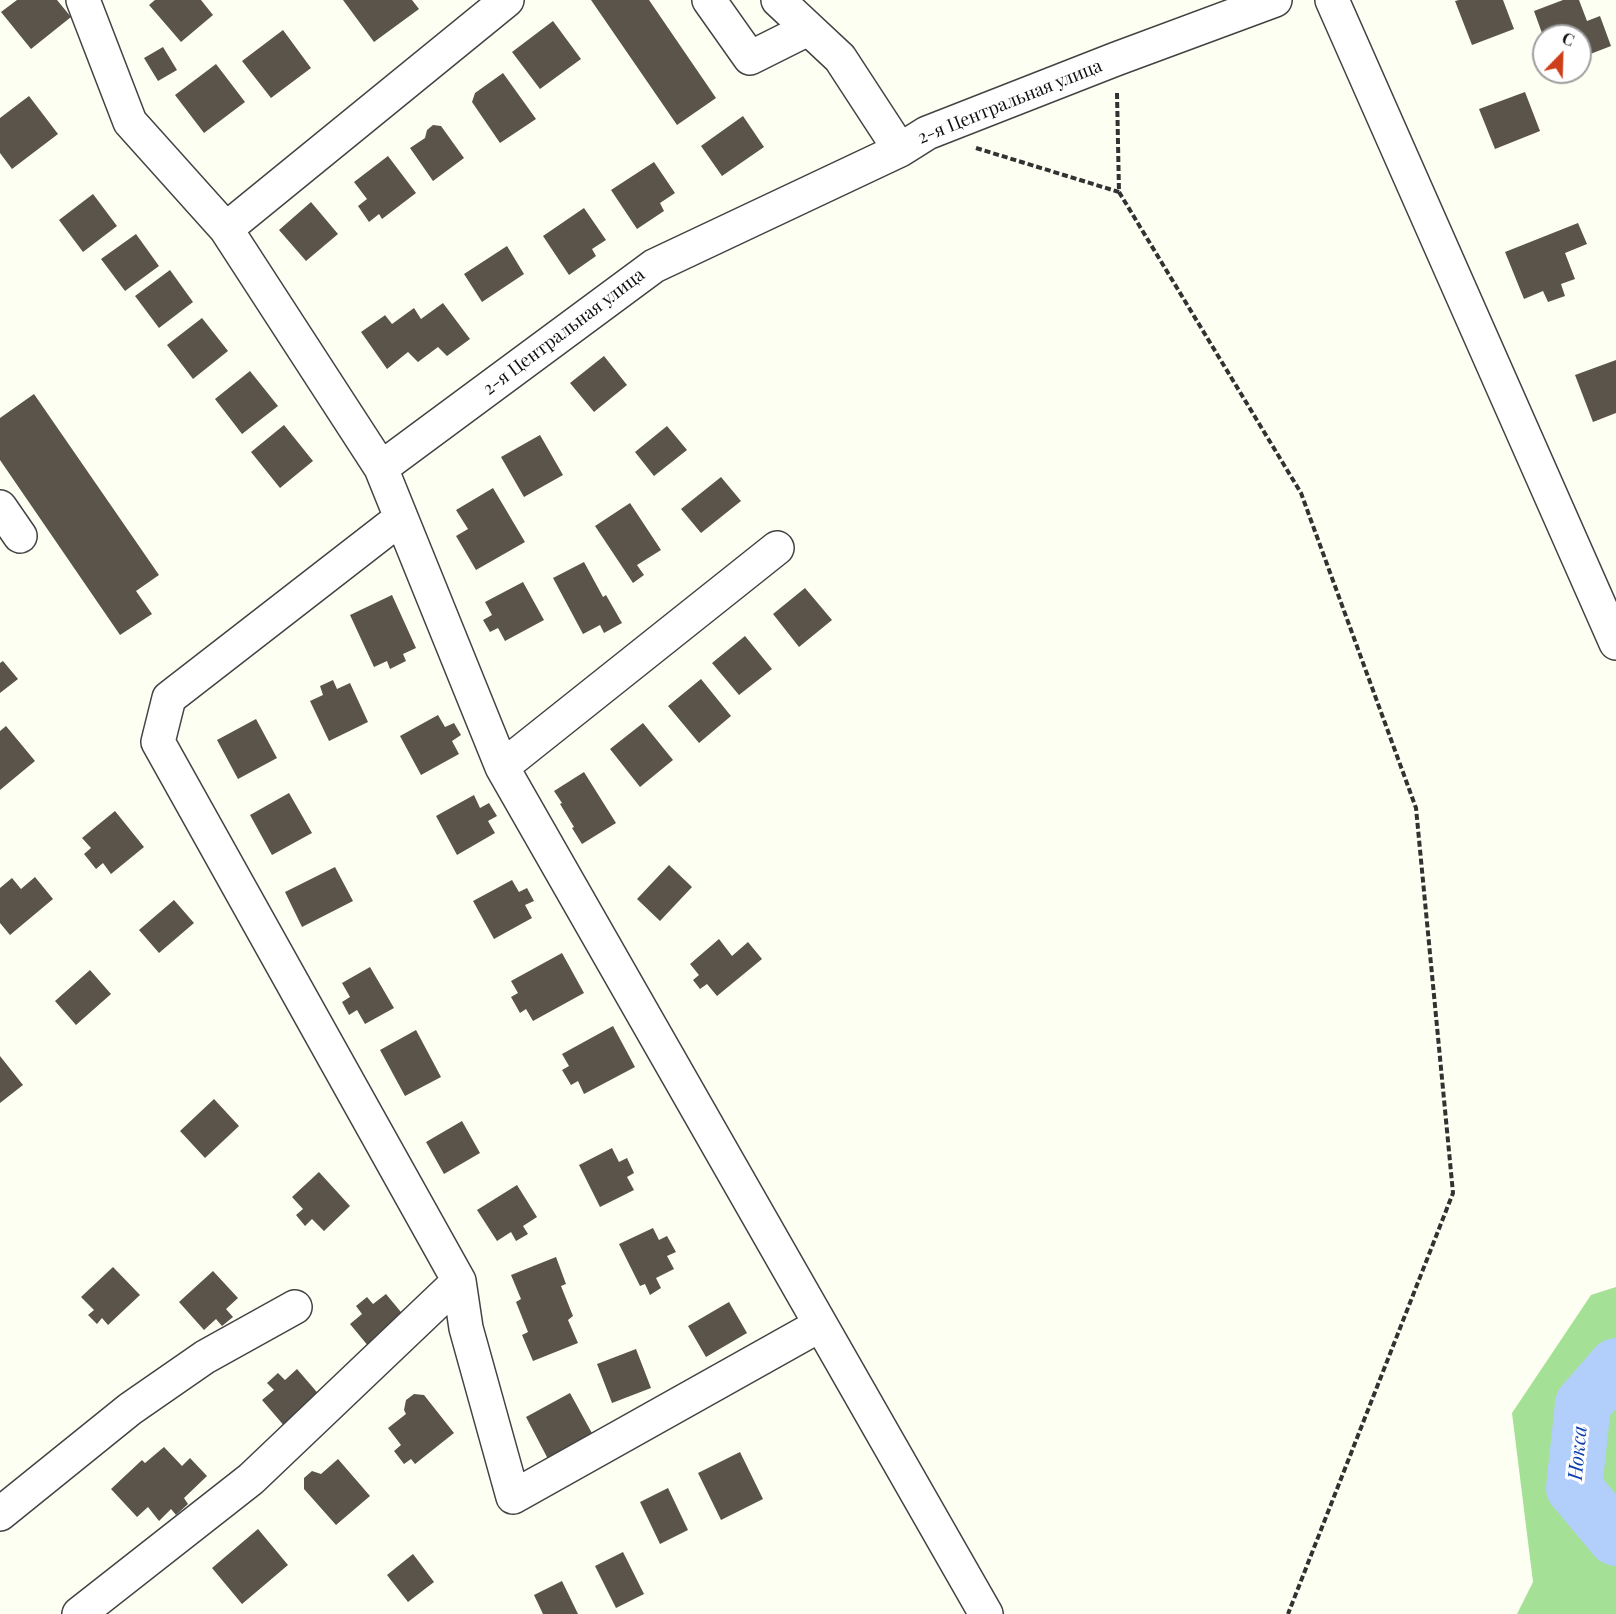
<!DOCTYPE html>
<meta charset="utf-8">
<style>
body{margin:0}
#map{position:relative;width:1616px;height:1614px;overflow:hidden;background:#fefff3;font-family:"Playfair Display",serif}
canvas{display:block}
.north{position:absolute;left:1532px;top:24px;width:60px;height:60px;box-sizing:border-box;background:#fff;border:2px solid #9f9f9f;border-radius:50%;rotate:23deg;font-size:16px;font-weight:700;line-height:24px;text-align:center;color:#101010}
.north::after{content:'';display:block;margin:auto;width:21px;height:27px;background:#cd3f1a;clip-path:polygon(50% 0,100% 100%,50% 72%,0 100%)}
</style>
<div id="map">
<canvas width="1616" height="1614"></canvas>
<div class="north">С</div>
</div>
<script>
const ctx = document.querySelector('canvas').getContext('2d');
ctx.lineJoin = 'round';
function fill(path, color) { ctx.fillStyle = color; ctx.fill(path, 'evenodd'); }
function stroke(path, color, width, dash) { ctx.strokeStyle = color; ctx.lineWidth = width; ctx.lineCap = dash ? 'butt' : 'round'; ctx.setLineDash(dash || []); ctx.stroke(path); }
function write(font, color, halo, rows, align = 'center') {
  ctx.font = font + ' "Playfair Display",serif'; ctx.lineWidth = 6; ctx.setLineDash([]); ctx.textBaseline = 'middle'; ctx.strokeStyle = halo; ctx.fillStyle = color; for (const [text, x, y, turn = 0] of rows) {
    ctx.save(); ctx.translate(x, y); ctx.rotate((+turn || 0) * Math.PI / 180); ctx.textAlign = isNaN(turn) ? turn : align; if (halo) ctx.strokeText(text, 0, 0); ctx.fillText(text, 0, 0); ctx.restore();
  }
}
fill(new Path2D(`
 M1616 1287V1614H1517L1533 1582 1512 1413 1591 1295Z`), '#a4e095');
stroke(new Path2D(`
 M1616 1366 1583 1404 1574 1488 1616 1538`), '#b2cefb', 56);
fill(new Path2D(`
 M17 0H57L71 17 31 49 1 12Z
 M155 0H201L213 15 181 42 149 5Z
 M343 0H412L419 9 374 42Z
 M591 0H649L716 98 677 125Z
 M1459 0H1503L1514 29 1472 45 1455 1Z
 M1563 0H1579L1587 21 1600 16 1611 46 1580 58V36H1543L1534 11Z
 M553 21 581 59 540 89 512 52Z
 M283 30 311 68 271 98 242 61Z
 M163 47 177 70 158 81 144 58Z
 M216 64 245 102 204 133 175 95Z
 M503 73 536 119 500 143 472 102 475 93Z
 M1525 92 1540 131 1495 149 1479 109Z
 M29 96 58 134 12 169 0 153V118Z
 M743 116 764 147 722 176 701 146Z
 M433 125 441 126 464 158 433 181 410 148 425 138 427 130Z
 M388 156 416 193 382 219 379 214 369 222 358 206 367 199 354 182Z
 M654 162 675 193 660 203 664 211 637 229 611 190Z
 M93 194 117 226 83 252 59 220Z
 M311 202 338 234 306 261 279 230Z
 M584 208 606 240 592 249 596 256 569 275 543 236Z
 M1578 223 1587 244 1565 253 1575 279 1561 284 1565 296 1548 302 1543 291 1524 299 1505 252Z
 M136 234 159 266 125 291 101 259Z
 M507 246 524 274 482 302 464 274Z
 M170 270 193 302 159 328 135 296Z
 M443 303 470 339 447 356 438 347 418 362 408 352 387 369 361 332 384 316 385 315 392 324 414 308 421 319Z
 M202 318 228 351 193 379 167 345Z
 M604 356 627 385 594 412 570 383Z
 M1616 360V413L1593 422 1575 375Z
 M250 371 278 406 242 434 215 399Z
 M34 394 159 575 136 591 152 614 120 635 0 460V418Z
 M284 425 313 461 280 488 251 452Z
 M667 426 687 450 654 476 635 452Z
 M540 435 563 475 524 497 501 457Z
 M721 477 741 501 701 533 681 509Z
 M493 488 525 542 476 570 456 536 468 529 456 510Z
 M630 503 661 550 637 565 644 575 633 583 595 526Z
 M584 562 603 597 606 595 622 623 604 633 600 625 583 634 553 578Z
 M523 582 544 620 505 641 498 628 490 632 483 620 492 615 485 602Z
 M805 588 832 620 799 647 773 614Z
 M392 595 416 648 403 654 406 661 390 669 387 661 374 667 350 615Z
 M745 636 772 669 739 695 712 663Z
 M3 661 18 679 0 693V663Z
 M701 679 731 716 699 743 668 706Z
 M333 680 337 689 350 683 368 722 329 741 310 701 323 695 320 686Z
 M438 715 445 727 454 723 461 735 452 741 459 754 421 775 400 736Z
 M256 719 277 758 238 779 217 740Z
 M643 723 673 760 640 787 610 749Z
 M6 726 35 761 0 790V731Z
 M584 772 616 823 582 844 572 828 574 827 560 804 562 803 554 791Z
 M289 793 312 833 272 855 250 815Z
 M474 795 480 808 489 803 497 816 488 821 495 833 457 855 436 816Z
 M115 811 144 847 111 874 103 863 96 869 84 854 91 848 82 838Z
 M669 865 692 887 660 921 637 899Z
 M335 867 353 901 302 927 285 892Z
 M35 877 53 899 10 935 0 923V888L12 878 21 889Z
 M512 880 519 892 527 888 534 901 525 905 532 918 494 939 473 901Z
 M174 900 194 923 159 953 139 930Z
 M719 939 732 956 748 942 762 959 717 996 707 984 700 989 693 980 699 975 690 964Z
 M562 953 584 993 533 1021 526 1009 520 1013 511 997 518 993 511 981Z
 M370 967 394 1008 365 1024 357 1010 349 1015 342 1002 350 997 342 983Z
 M90 970 111 994 76 1025 55 1001Z
 M613 1026 635 1067 584 1094 578 1081 571 1085 562 1070 569 1066 562 1054Z
 M416 1030 441 1077 405 1096 380 1050Z
 M0 1056 23 1085 0 1103Z
 M214 1099 239 1126 205 1158 180 1131Z
 M462 1121 480 1153 444 1174 426 1142Z
 M612 1148 619 1162 627 1158 634 1173 627 1177 634 1190 600 1207 579 1165Z
 M319 1172 350 1206 324 1231 312 1219 305 1226 296 1215 303 1209 292 1197Z
 M517 1185 537 1217 523 1226 528 1234 516 1241 511 1232 497 1241 477 1210Z
 M653 1228 659 1240 667 1236 676 1252 667 1256 674 1269 656 1278 661 1288 650 1295 645 1284 640 1286 619 1244Z
 M556 1257 566 1284 561 1286 573 1316 568 1320 578 1343 533 1361 522 1335 528 1332 516 1302 521 1299 511 1275Z
 M113 1267 140 1295 108 1325 102 1318 97 1324 88 1315 94 1310 81 1297Z
 M213 1271 238 1298 226 1309 233 1317 222 1326 216 1319 204 1330 179 1302Z
 M386 1294 410 1323 374 1353 350 1324 362 1314 356 1306 367 1297 373 1304Z
 M729 1302 747 1333 706 1357 688 1326Z
 M636 1349 651 1388 612 1403 597 1364Z
 M297 1369 322 1398 286 1428 262 1400 274 1390 267 1383 278 1373 285 1380Z
 M570 1393 593 1435 548 1459 526 1417Z
 M414 1394 424 1395 454 1433 415 1464 411 1459 404 1464 394 1451 401 1445 388 1428 406 1414 404 1410 406 1400Z
 M164 1447 182 1466 190 1458 207 1476 184 1498 188 1504 176 1515 171 1509 159 1521 148 1507 137 1517 111 1489 142 1460 145 1463Z
 M740 1452 763 1499 721 1520 698 1473Z
 M338 1459 370 1496 336 1525 304 1489V1478L312 1471 321 1474Z
 M668 1488 688 1530 660 1544 640 1502Z
 M258 1529 288 1565 242 1604 212 1568Z
 M623 1552 644 1594 616 1608 595 1566Z
 M413 1554 434 1582 408 1602 387 1575Z
 M562 1581 578 1614H543L534 1595Z`), '#5a544b');
const minor = new Path2D(`
 M83 0 130 122 226 229 381 468 502 767 986 1614
 M709 0 750 58 808 29
 M778 0 840 58 900 150
 M1332 0 1616 643
 M226 229 507 0
 M381 468 654 266 900 150 927 133 1116 59 1275 0
 M0 507 20 536
 M401 518 169 698 158 742 459 1281 466 1328 513 1497 820 1325
 M502 767 777 548
 M0 1514 130 1409 205 1357 295 1307
 M79 1614 251 1479 459 1281`);
stroke(minor, '#434343', 36);
stroke(new Path2D(`
 M1117 93 1119 192 1301 493 1416 808 1453 1193 1288 1614
 M976 148 1119 192`), '#323232', 4, [6, 3]);
stroke(minor, '#fff', 33);
write('18px', '#101010', '#fff', [
 ["2-я Центральная улица",1010,102,-22],
 ["2-я Центральная улица",564,332,-37]
]);
write('italic 20px', '#0c3fae', '#fff', [
 ["Нокса",1578,1453,-85]
]);
</script>
